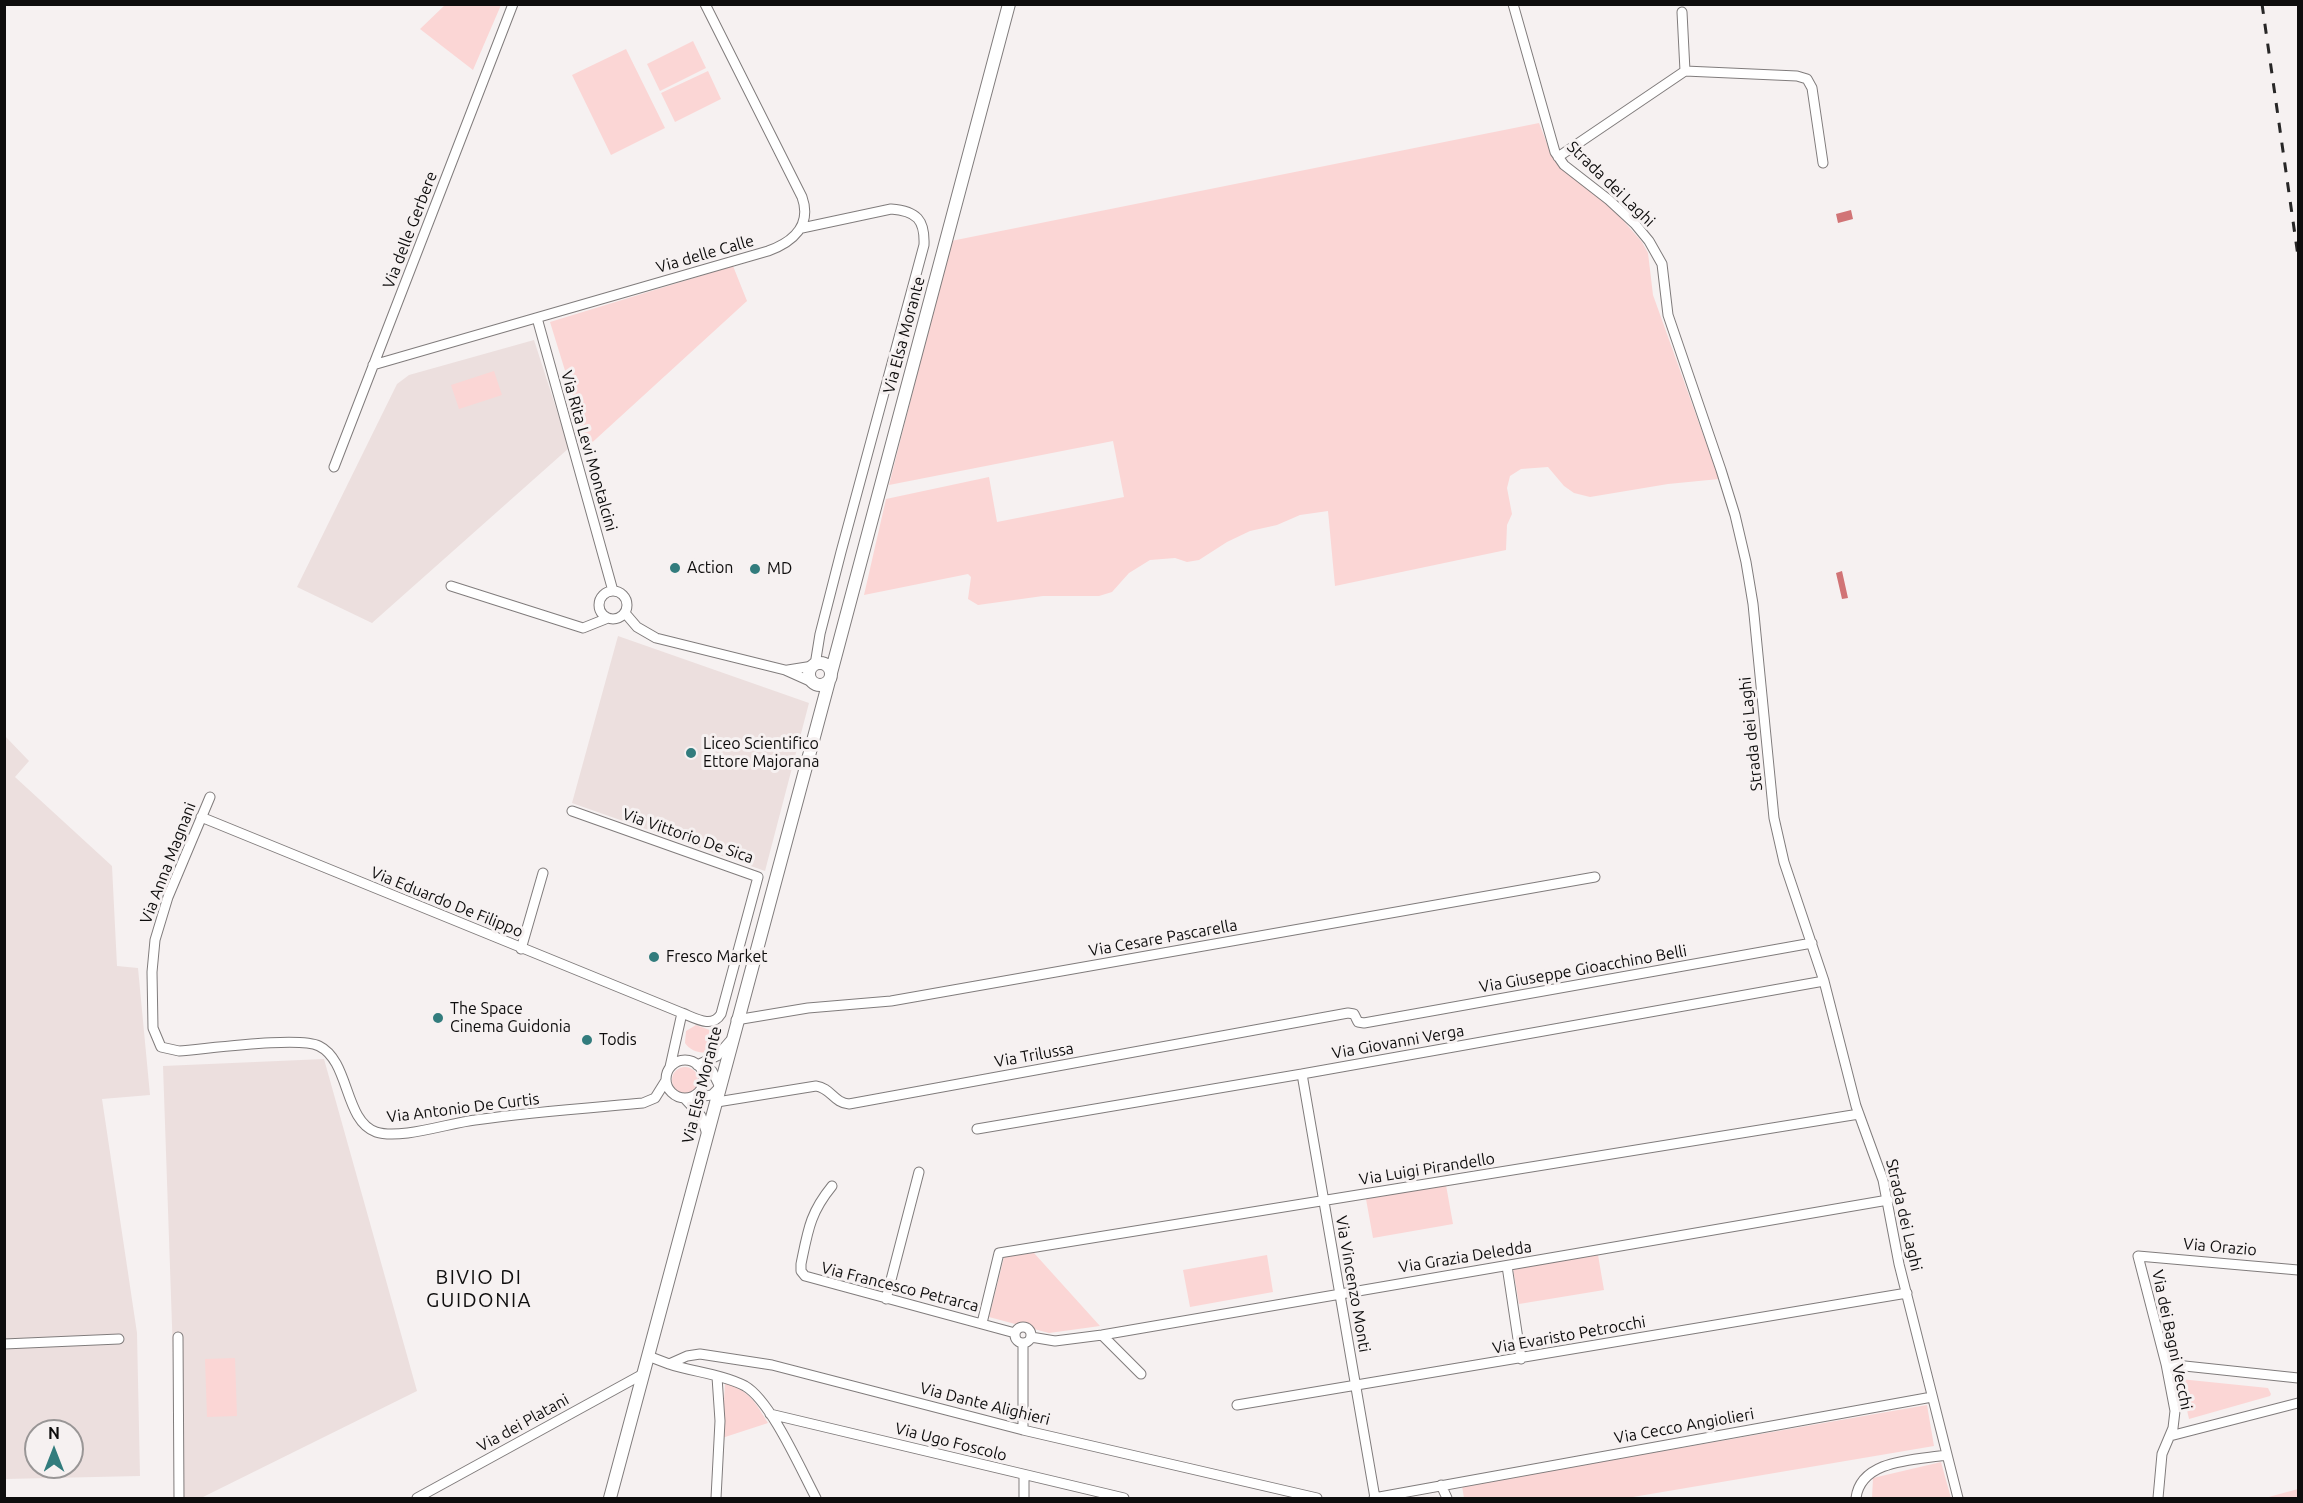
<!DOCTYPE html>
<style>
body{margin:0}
#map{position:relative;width:2303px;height:1503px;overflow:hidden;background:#f6f1f1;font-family:Ubuntu,sans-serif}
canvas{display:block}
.frame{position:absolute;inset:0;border:6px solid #0e0d0d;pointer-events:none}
.north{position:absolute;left:24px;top:1419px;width:60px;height:60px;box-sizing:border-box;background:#f6f1f1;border:2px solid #999696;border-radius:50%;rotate:0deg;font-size:16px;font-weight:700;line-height:24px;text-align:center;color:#0e0d0d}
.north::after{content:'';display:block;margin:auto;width:21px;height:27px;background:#327c7d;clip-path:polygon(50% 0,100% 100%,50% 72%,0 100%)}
</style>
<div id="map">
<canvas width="2303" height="1503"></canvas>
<div class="frame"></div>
<div class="north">N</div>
</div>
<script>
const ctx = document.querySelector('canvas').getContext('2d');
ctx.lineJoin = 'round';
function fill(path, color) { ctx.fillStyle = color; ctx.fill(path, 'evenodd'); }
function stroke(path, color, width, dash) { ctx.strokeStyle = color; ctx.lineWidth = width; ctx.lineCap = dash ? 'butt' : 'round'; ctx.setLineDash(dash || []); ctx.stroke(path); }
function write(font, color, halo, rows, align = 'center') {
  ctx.font = font + ' Ubuntu,sans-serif'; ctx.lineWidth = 6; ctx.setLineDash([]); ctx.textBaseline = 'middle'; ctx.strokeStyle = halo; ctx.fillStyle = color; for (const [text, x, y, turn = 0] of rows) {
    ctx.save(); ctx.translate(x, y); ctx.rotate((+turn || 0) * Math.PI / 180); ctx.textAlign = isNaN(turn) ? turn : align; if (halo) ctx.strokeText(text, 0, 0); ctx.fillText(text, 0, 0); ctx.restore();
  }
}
fill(new Path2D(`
 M534 340 569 448 372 623 297 587 397 384 409 375Z
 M618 636 809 703 765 871 572 803Z
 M4 735 29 761 15 777 112 866 117 966 138 968 150 1095 102 1099 137 1333 140 1476 5 1479ZM36 1431H72V1467H36Z
 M324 1059 417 1391 201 1498H178L163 1066Z`), '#ecdfde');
fill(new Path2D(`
 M445 5H501L473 70 420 29Z
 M693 41 706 68 660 91 647 64Z
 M626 49 665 128 611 155 572 75Z
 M708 71 721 99 675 122 661 93Z
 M1539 123 1552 156 1561 168 1586 185 1621 218 1642 242 1648 253 1653 295 1719 479 1668 484 1590 497 1574 493 1564 486 1548 467 1521 469 1510 476 1507 488 1512 514 1507 525 1506 550 1335 586 1328 511 1300 515 1277 525 1250 531 1227 542 1199 560 1187 562 1175 558 1150 560 1129 573 1112 592 1099 596H1043L978 605 968 599 971 577 968 574 864 595 886 499 989 477 997 522 1124 497 1113 441 889 485 951 241Z
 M733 266 747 301 585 449 571 390 550 322Z
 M494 371 502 395 459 409 451 385Z
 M696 1025 715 1032 716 1039 710 1052C701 1054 690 1051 685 1043L686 1031Z
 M672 1080a13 13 0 1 1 26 0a13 13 0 1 1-26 0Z
 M1446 1185 1453 1224 1373 1238 1366 1199Z
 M1034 1253 1100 1326 1049 1333 989 1317 1004 1257Z
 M1267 1255 1273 1292 1190 1307 1183 1270Z
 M1598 1255 1604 1290 1519 1304 1513 1269Z
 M235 1358 237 1416 207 1417 205 1359Z
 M2180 1379 2268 1388 2271 1394 2270 1396 2189 1419Z
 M725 1383C750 1391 755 1402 768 1423L722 1438Z
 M1927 1405 1934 1446 1627 1498H1464L1462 1486Z
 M1941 1462 1951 1498H1872L1873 1478Z
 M2298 1489V1498H2265Z`), '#fbd6d5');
fill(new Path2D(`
 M1851 210 1853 219 1838 223 1836 214Z
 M1842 571 1848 598 1842 599 1836 573Z`), '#d17476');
const minor = new Path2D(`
 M1513 4 1555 152 1564 165 1609 200 1635 224 1649 241 1662 264 1668 315 1721 470 1735 515 1746 562 1753 604 1774 818 1784 862 1824 981 1856 1106 1883 1180 1899 1264 1958 1498
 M1682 12 1685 71
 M1558 157 1685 71 1797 76 1807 79 1812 88 1823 163
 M802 228 891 209C917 211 925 220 924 245L841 552 820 634 815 665
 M537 318 613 591
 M373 365 768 251C793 242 812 225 802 197L705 4
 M334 467 513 4
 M451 586 583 628 608 618
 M599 605a14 14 0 1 1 28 0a14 14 0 1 1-28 0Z
 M625 613 637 627 656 638 785 670 814 683
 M788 670 813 666
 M210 797 168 897 155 940 152 972 153 1028 161 1047 179 1051C207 1049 299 1036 319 1046 350 1061 344 1121 376 1132 400 1140 449 1123 475 1120 531 1112 587 1108 643 1103L655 1098 665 1082
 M572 811 758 877 721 1014C712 1029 695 1018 682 1013L670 1067
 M201 817 682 1013
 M521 949 543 873
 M736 1020 808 1008 891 1001 1595 877
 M666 1079a19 19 0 1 1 38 0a19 19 0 1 1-38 0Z
 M697 1065 717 1056 730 1041
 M1302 1074 1375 1498
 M694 1097 712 1095 720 1087 712 1071 697 1065
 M685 1099 701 1116 707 1134
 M717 1102 816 1086C831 1088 834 1103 849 1104L1348 1013 1354 1014 1358 1022 1364 1023 1812 943
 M977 1129 1302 1074 1824 981
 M832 1186C810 1213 808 1230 801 1264V1271L805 1276 1015 1333
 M1507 1266 1521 1359
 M886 1299 919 1172
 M982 1323 999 1253 1859 1114
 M1015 1335a8 8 0 1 1 16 0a8 8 0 1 1-16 0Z
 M1102 1335 1141 1374
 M178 1337 179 1498
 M1031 1337 1055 1341 1102 1335 1888 1200
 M4 1344 119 1339
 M1023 1344V1430
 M648 1356 669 1364 687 1356 700 1354 772 1365 1023 1430 1317 1498
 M669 1364C693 1372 722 1374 745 1386 771 1401 801 1470 816 1498
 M2166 1364 2298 1378
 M1237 1405 1907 1293
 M770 1414 1124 1498
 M2170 1436 2298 1403
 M1024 1475V1498
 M1441 1485 1447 1498
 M417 1498 643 1374
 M716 1498 720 1421 717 1377
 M1374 1498 1932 1397
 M1856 1498C1861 1459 1916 1460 1946 1455
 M2158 1498 2162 1454 2173 1428 2175 1411 2166 1364 2138 1256 2298 1270`);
const tertiary = new Path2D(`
 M809 674a11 11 0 1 1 22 0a11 11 0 1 1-22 0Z
 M831 673 1009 4
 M610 1498C683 1226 754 953 829 681`);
stroke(minor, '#807c7c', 11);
stroke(tertiary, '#807c7c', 14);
stroke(minor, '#fff', 9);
stroke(tertiary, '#fff', 12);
stroke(new Path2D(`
 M2262 4 2298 256`), '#282727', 3, [10, 10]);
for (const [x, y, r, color] of [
 [675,568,6,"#327c7d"],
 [755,569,6,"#327c7d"],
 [691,753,6,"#327c7d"],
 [654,957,6,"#327c7d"],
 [438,1018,6,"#327c7d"],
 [587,1040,6,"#327c7d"]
]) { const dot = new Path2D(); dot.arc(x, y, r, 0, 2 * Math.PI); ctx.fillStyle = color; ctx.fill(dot); stroke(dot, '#f6f1f1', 2); }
write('16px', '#0e0d0d', '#f6f1f1', [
 ["Strada dei Laghi",1611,184,44],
 ["Via delle Gerbere",410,230,-69],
 ["Via delle Calle",705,254,-16],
 ["Via Elsa Morante",904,335,-75],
 ["Via Rita Levi Montalcini",589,451,74],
 ["Strada dei Laghi",1751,734,-96],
 ["Via Vittorio De Sica",688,836,19],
 ["Via Anna Magnani",168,863,-69],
 ["Via Eduardo De Filippo",447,902,22],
 ["Via Cesare Pascarella",1163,938,-10],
 ["Via Giuseppe Gioacchino Belli",1583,969,-10],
 ["Via Giovanni Verga",1398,1042,-10],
 ["Via Trilussa",1034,1055,-10],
 ["Via Elsa Morante",702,1085,-76],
 ["Via Antonio De Curtis",463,1108,-7],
 ["Via Luigi Pirandello",1427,1169,-9],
 ["Strada dei Laghi",1904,1215,77],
 ["Via Orazio",2220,1247,5],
 ["Via Grazia Deledda",1465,1257,-9],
 ["Via Vincenzo Monti",1353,1284,80],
 ["Via Francesco Petrarca",900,1287,14],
 ["Via Evaristo Petrocchi",1569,1335,-10],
 ["Via dei Bagni Vecchi",2172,1340,78],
 ["Via Dante Alighieri",985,1404,14],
 ["Via dei Platani",523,1423,-29],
 ["Via Cecco Angiolieri",1684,1426,-10],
 ["Via Ugo Foscolo",951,1442,14]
]);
write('16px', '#0e0d0d', '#f6f1f1', [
 ["Action",687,568],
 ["MD",767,569],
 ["Liceo Scientifico",703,744],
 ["Ettore Majorana",703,762],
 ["Fresco Market",666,957],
 ["The Space",450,1009],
 ["Cinema Guidonia",450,1027],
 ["Todis",599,1040]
], 'left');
ctx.letterSpacing = '1.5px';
write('20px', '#0e0d0d', '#f6f1f1', [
 ["BIVIO DI",479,1277],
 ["GUIDONIA",479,1300]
]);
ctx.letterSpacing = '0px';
</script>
